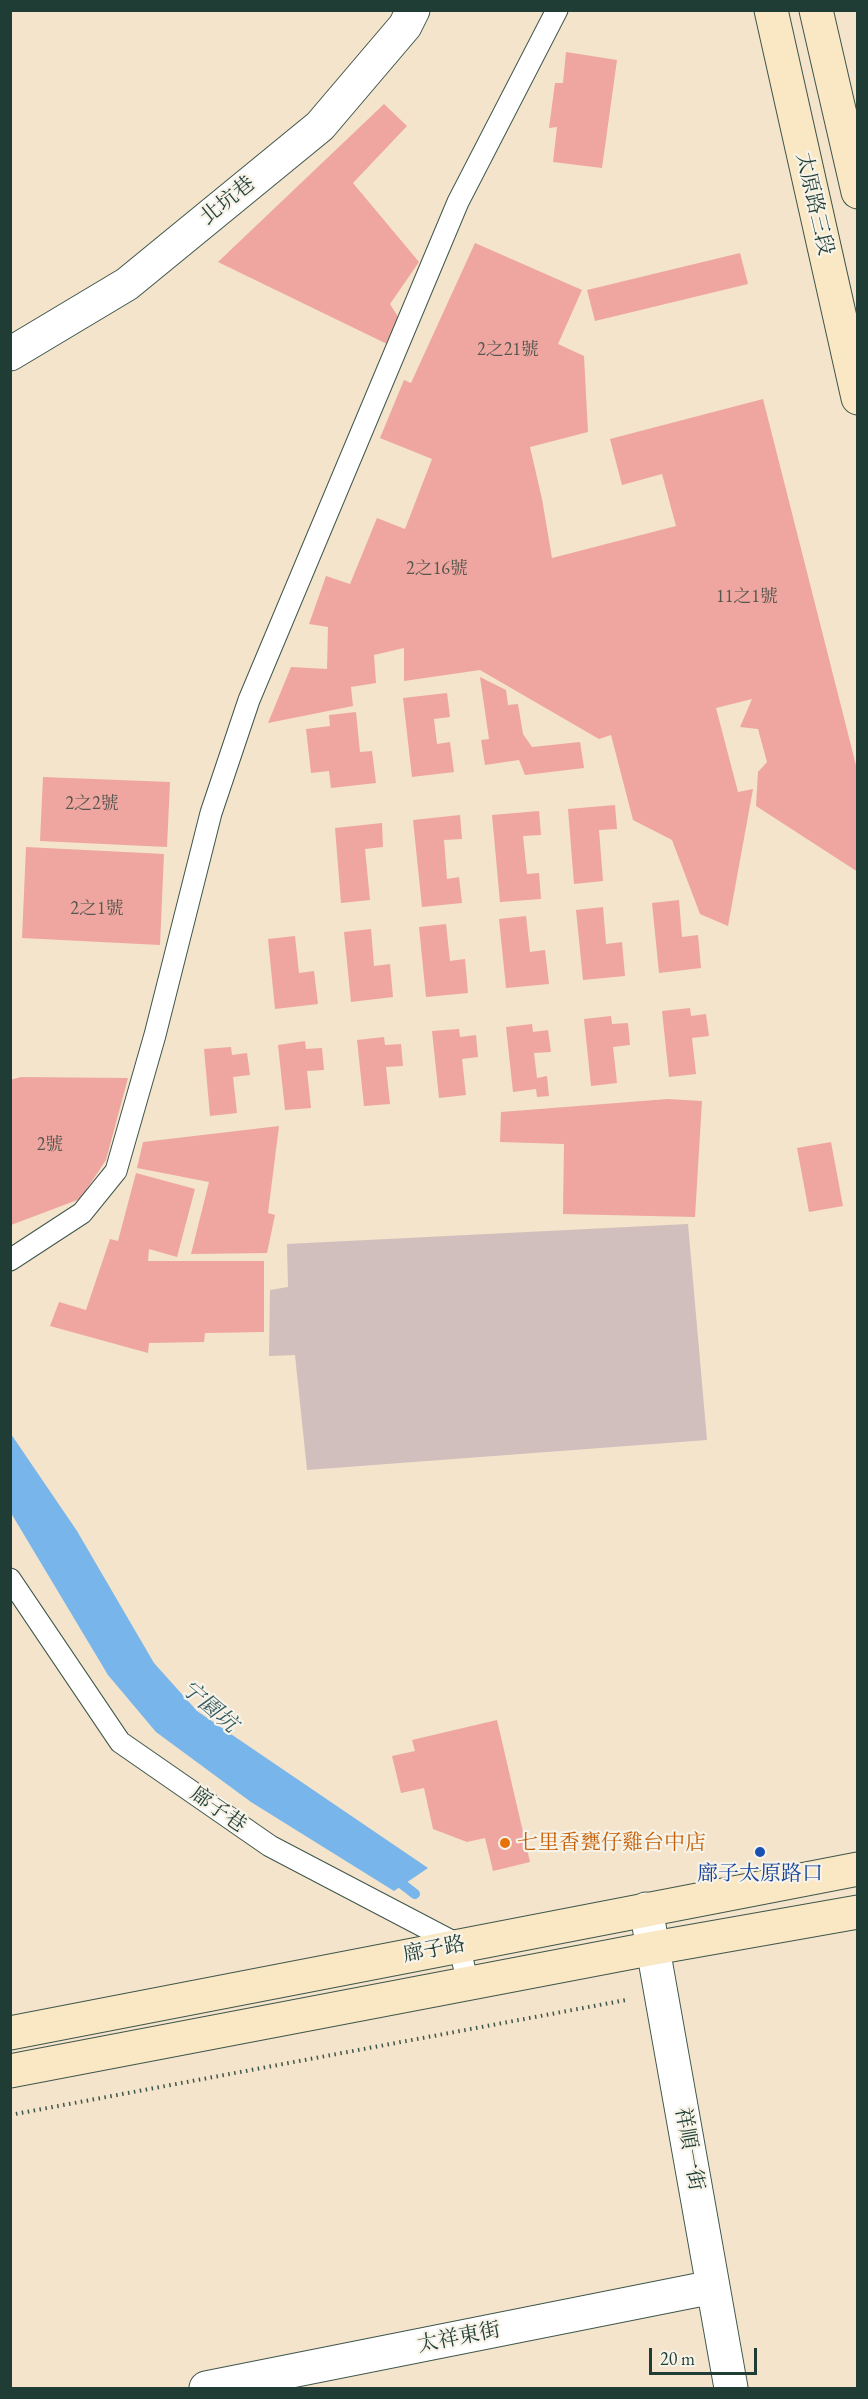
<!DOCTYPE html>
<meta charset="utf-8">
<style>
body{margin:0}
#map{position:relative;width:868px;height:2399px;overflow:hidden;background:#f3e4cb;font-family:"EB Garamond",serif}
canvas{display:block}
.frame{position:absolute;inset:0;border:12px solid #1f3d34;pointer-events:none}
.scale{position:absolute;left:649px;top:2348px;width:108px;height:27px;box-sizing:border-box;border:3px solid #1f3d34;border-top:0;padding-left:8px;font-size:18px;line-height:21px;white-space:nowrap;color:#1f3d34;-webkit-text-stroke:4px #f7f3e8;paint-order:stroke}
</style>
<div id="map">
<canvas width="868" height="2399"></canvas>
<div class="frame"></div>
<div class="scale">20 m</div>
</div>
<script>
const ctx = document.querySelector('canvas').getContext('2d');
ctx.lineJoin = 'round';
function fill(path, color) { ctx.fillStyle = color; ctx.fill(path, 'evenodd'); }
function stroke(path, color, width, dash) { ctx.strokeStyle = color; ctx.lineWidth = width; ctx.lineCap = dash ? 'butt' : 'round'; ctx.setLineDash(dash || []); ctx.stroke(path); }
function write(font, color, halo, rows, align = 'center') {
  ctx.font = font + ' "EB Garamond","Noto Serif TC",serif'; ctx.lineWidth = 4.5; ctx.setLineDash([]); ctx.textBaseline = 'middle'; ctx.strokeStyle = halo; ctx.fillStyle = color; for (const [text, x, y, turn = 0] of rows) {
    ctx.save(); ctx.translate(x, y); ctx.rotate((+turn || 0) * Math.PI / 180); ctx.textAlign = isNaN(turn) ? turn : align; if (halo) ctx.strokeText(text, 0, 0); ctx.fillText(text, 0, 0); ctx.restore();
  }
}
fill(new Path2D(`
 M688 1224 707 1440 307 1470 295 1355 269 1356 270 1290 288 1287 287 1244Z`), '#d1bfbd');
fill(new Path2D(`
 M11 1434 77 1531 154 1663 197 1711 428 1868 394 1891 251 1802 156 1732 108 1675 11 1513Z`), '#78b5ea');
stroke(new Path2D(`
 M393 1877 415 1894`), '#78b5ea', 10);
fill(new Path2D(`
 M566 52 617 60 602 168 553 162 557 127 549 128 555 83H563Z
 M384 104 407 126 353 183 419 262 390 304 400 320 387 344 218 262Z
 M475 243 582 290 558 344 584 356 588 432 530 447 542 499 552 558 676 526 662 474 622 485 610 439 763 399 858 773V872L756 806 758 772 767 762 758 729 740 727 752 699 716 708 738 792 753 789 728 926 700 914 672 840 633 820 611 735 599 739 480 670 404 681V648L374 655 376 683 351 687 353 706 268 723 291 667 327 669 328 627 309 624 326 576 350 584 377 518 405 529 432 459 380 438 404 380 411 383Z
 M740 253 748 284 595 321 587 290Z
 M480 677 506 690 508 705 518 704 523 734 532 747 580 742 584 768 525 775 519 760 485 765 481 740 489 739Z
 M447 693 450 717 434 719 437 744 450 742 454 772 412 777 403 698Z
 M356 712 360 752 372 751 376 783 331 788 329 771 311 773 306 729 330 726 329 715Z
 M43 777 170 782 167 847 40 841Z
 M615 805 617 829 599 830 603 881 574 884 568 809Z
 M539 811 541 835 523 836 527 874 539 873 541 899 500 902 492 815Z
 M460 815 462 839 444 840 447 879 459 877 462 903 422 907 413 820Z
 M382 823 383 847 365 849 370 900 341 903 335 828Z
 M26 847 164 854 160 945 22 938Z
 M679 900 682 937 698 935 701 968 659 973 652 903Z
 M603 907 606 944 622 942 625 976 583 980 576 910Z
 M526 916 530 952 545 950 549 984 506 988 499 919Z
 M446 924 450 961 465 959 468 993 426 997 419 927Z
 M371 929 374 966 390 964 393 997 351 1002 344 932Z
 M295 936 299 973 314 971 318 1004 275 1009 268 939Z
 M690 1008 691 1016 706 1014 709 1036 692 1038 696 1074 669 1077 662 1011Z
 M611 1016 612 1024 628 1023 630 1045 613 1047 617 1083 591 1086 584 1019Z
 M532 1024 533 1032 548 1030 551 1052 534 1053 537 1078 547 1076 549 1096 537 1097 536 1089 513 1092 506 1027Z
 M459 1029 460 1037 476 1035 478 1057 462 1059 466 1095 439 1098 432 1031Z
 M384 1037 385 1045 401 1044 403 1066 386 1067 390 1104 364 1106 357 1040Z
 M305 1041 306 1049 322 1048 324 1070 307 1071 311 1108 285 1110 278 1045Z
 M231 1047 232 1055 247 1053 250 1075 233 1077 237 1113 210 1116 204 1049Z
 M21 1077 128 1078 106 1160 80 1199 11 1225 10 1080Z
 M668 1099 702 1101 695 1217 563 1214 564 1144 500 1142 501 1112Z
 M279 1126 268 1213 275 1215 267 1253 191 1254 209 1182 137 1168 143 1142Z
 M831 1142 843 1206 809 1212 797 1148Z
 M136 1173 195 1189 177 1257 149 1249 148 1261H264V1332L205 1333 204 1342 149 1343 148 1353 50 1326 59 1302 86 1310 110 1239 118 1241Z
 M497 1720 530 1862 493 1871 485 1838 467 1842 433 1829 424 1788 401 1793 392 1756 415 1751 412 1740Z`), '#efa6a0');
const service = new Path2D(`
 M10 1260 82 1213 116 1171 155 1035 211 813 249 700 458 202 557 10
 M10 1579 120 1742 270 1846 459 1945 468 1984`);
const minor = new Path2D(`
 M10 354 127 284 320 126 405 26 413 10
 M646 1909 731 2388
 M206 2388 713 2287`);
const secondary = new Path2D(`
 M771 10 858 398
 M816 10 858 192
 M10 2033 858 1869
 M10 2071 654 1948 858 1912`);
stroke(service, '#3f564b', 23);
stroke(minor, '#3f564b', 35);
stroke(secondary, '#3f564b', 35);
stroke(new Path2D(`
 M10 2115 626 2000`), '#3f564b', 4, [1.5, 4.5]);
stroke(service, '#fff', 21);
stroke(minor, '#fff', 33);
stroke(secondary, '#fae7c3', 33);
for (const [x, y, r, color] of [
 [505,1843,6,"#e8710a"],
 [760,1852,6,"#1a4fb4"]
]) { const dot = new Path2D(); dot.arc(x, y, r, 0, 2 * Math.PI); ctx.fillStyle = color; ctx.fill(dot); stroke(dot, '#f7f3e8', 2); }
write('18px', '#53574f', null, [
 ["2之21號",508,350],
 ["2之16號",437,569],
 ["11之1號",747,597],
 ["2之2號",92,804],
 ["2之1號",97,909],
 ["2號",50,1145]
]);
write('21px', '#1f3d34', '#f7f3e8', [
 ["北坑巷",228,201,-39],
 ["太原路三段",814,204,77],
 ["廍子巷",218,1810,35],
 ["廍子路",434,1950,-11],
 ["祥順一街",689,2149,80],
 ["太祥東街",459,2338,-11]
]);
write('21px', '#c56008', '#f7f3e8', [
 ["七里香甕仔雞台中店",517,1843]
], 'left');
write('21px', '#164399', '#f7f3e8', [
 ["廍子太原路口",760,1874]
]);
write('italic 22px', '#355b62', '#f7f3e8', [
 ["宁園坑",209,1707,40]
]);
</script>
